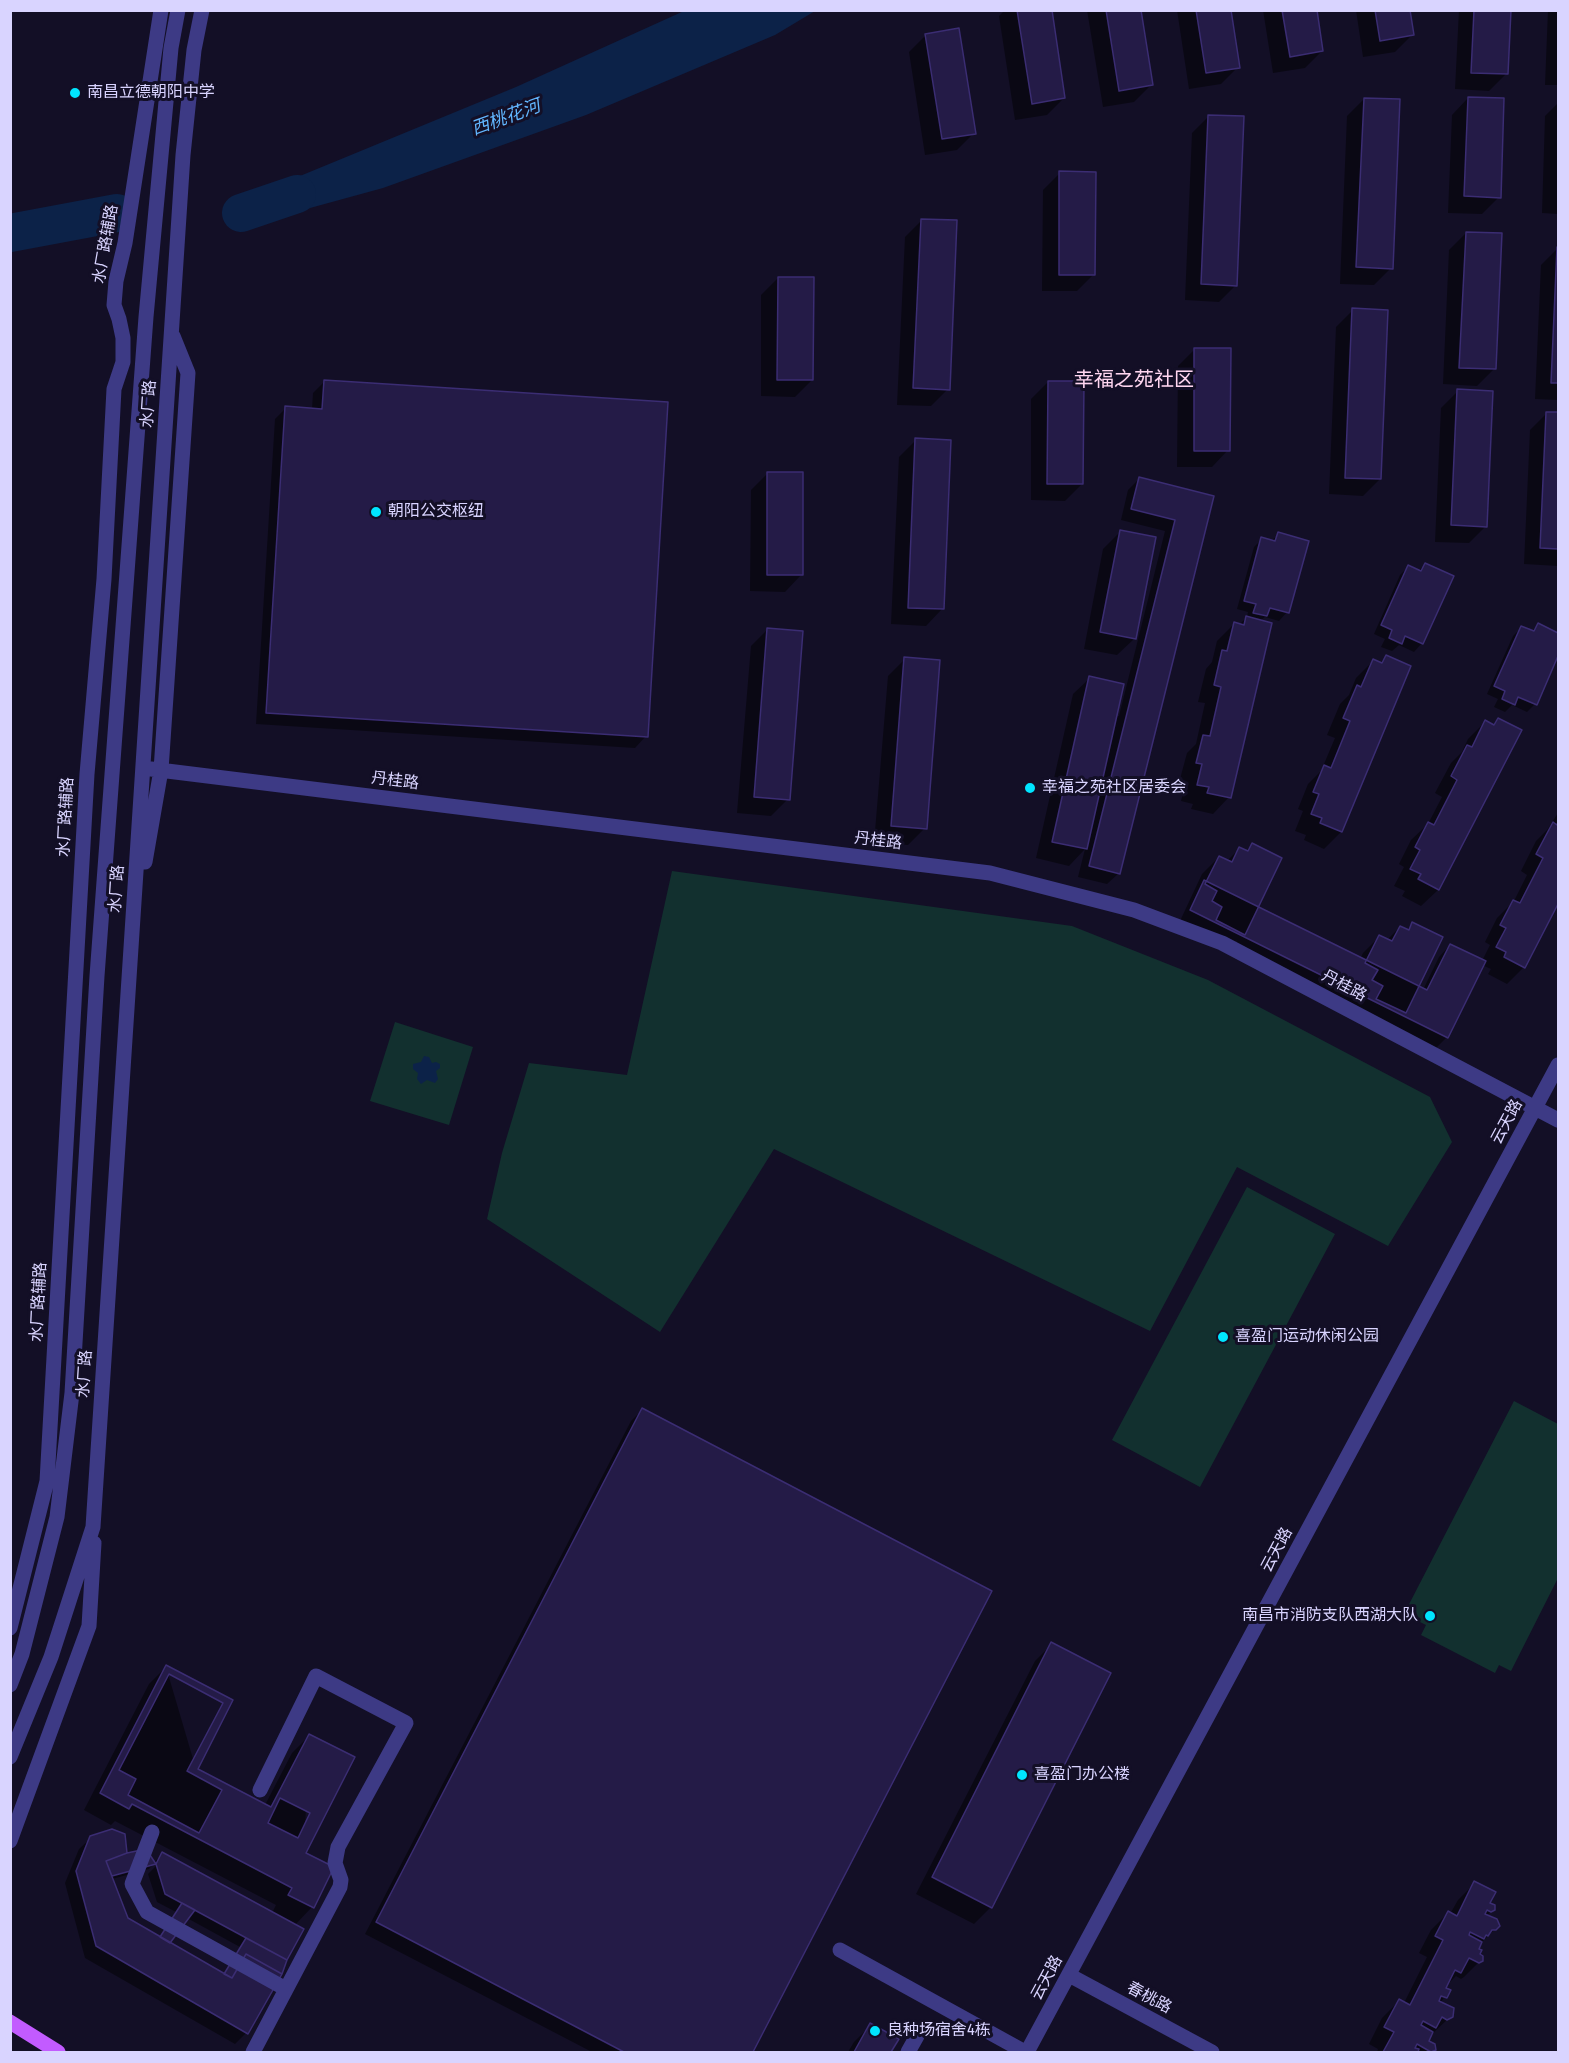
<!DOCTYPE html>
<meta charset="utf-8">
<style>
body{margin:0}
#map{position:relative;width:1569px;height:2063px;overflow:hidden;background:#130f26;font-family:"Fira Sans Condensed",sans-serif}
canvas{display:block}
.frame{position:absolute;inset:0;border:12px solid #d9d4ff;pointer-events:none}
</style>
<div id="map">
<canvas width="1569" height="2063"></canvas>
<div class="frame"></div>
</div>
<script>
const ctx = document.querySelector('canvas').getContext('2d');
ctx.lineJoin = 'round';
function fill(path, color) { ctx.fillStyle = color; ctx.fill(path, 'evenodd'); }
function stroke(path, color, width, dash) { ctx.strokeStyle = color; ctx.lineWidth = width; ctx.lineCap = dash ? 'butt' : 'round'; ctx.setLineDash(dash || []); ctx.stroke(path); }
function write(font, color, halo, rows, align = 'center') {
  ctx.font = font + ' "Fira Sans Condensed","Noto Sans SC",sans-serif'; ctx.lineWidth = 6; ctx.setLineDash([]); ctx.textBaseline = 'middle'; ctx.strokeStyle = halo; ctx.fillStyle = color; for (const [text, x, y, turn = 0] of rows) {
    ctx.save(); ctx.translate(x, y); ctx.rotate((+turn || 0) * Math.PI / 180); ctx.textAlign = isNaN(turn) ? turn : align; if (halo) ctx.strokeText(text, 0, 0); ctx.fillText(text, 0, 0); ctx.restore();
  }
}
fill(new Path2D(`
 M672 871 1072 926 1208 980 1430 1097 1452 1142 1388 1246 1237 1167 1150 1331 774 1149 660 1332 487 1219 502 1153 529 1063 627 1075Z
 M395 1022 473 1047 449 1125 370 1101Z
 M1247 1187 1335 1234 1200 1487 1112 1440Z
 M1514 1401 1558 1424V1578L1511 1671 1499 1665 1495 1673 1421 1635 1426 1625 1404 1614Z`), '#12302f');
fill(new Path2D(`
 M684 11H815L775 35 586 115 383 188 248 225 249 197 516 87Z
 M114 199 113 229 11 250V215Z
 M424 1056 429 1057 432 1063 436 1062 440 1064V1068L436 1071 438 1079 435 1083 427 1080 421 1084 417 1079 418 1073 413 1069V1064L421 1062Z`), '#0c2248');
fill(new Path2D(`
 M1005 10H1050L1064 98 1047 115 1015 120 999 16Z
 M1087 10H1139L1151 85 1134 102 1103 107Z
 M1177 10H1229L1238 67 1221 84 1189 89Z
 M1263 10H1315L1322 51 1305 68 1273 73Z
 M1356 10H1408L1412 35 1395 52 1363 57Z
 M1459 10H1509L1506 74 1489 91 1455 89Z
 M1548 10H1558V85H1545Z
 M926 35 974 133 957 150 925 155 909 52Z
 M1468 98 1499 197 1482 214 1448 213 1452 115Z
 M1364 99 1391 268 1374 285 1340 284 1347 116Z
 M1558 103V214L1542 213 1545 116Z
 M1209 116 1236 285 1219 302 1185 300 1192 133Z
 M1060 173 1094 274 1077 291H1042L1043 190Z
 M922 220 948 389 931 406 897 405 905 237Z
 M1466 233 1494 369 1477 386 1443 384 1449 250Z
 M1558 248V400L1535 399 1541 265Z
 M778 278 812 380 795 397 761 396V295Z
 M1353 310 1380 479 1363 496 1329 494 1336 327Z
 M1195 349 1228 450 1212 467H1177L1178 366Z
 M324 382 646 736 635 748 256 724 275 419 286 408 312 409 313 393Z
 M1048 382 1082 484 1065 501 1031 500V399Z
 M1458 391 1486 526 1469 543 1435 542 1441 408Z
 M1547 413 1558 414V566L1524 564 1530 430Z
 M916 440 942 609 926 626 891 624 899 457Z
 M768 473 801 575 785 592 750 591 751 490Z
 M1139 479 1212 497 1119 873 1107 884 1078 877 1085 849 1069 866 1036 858 1073 694 1090 678 1116 716H1119L1165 531 1121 520 1128 490Z
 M1120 532 1134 639 1117 655 1084 649 1103 549Z
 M1279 534 1287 612 1279 621 1265 617 1260 621 1229 797 1213 814 1191 809 1193 804 1181 801 1186 781 1180 779 1187 753 1196 744 1205 703 1198 702 1206 669 1212 662 1217 641 1234 624 1239 625 1247 617 1248 612 1237 609 1254 547 1262 539 1271 541Z
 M1425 565 1422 643 1414 652 1399 645 1392 651 1381 647 1385 639 1374 634 1400 575 1408 567 1418 571Z
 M1538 625 1558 634V652L1535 704 1527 712 1512 705 1505 712 1494 707 1498 699 1487 694 1513 636 1522 627 1531 632Z
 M768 629 788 799 771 816 737 813 751 646Z
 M1386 657 1409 667 1341 832 1324 849 1304 840 1306 835 1295 831 1303 811 1298 809 1308 784 1321 771 1335 738 1327 735 1340 704 1349 695 1356 678 1373 661 1379 664Z
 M905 659 925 828 908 845 874 843 888 676Z
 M1498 719 1438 890 1421 906 1402 896 1405 891 1394 886 1404 867 1399 864 1411 840 1428 824 1442 797 1435 793 1451 763 1462 752 1468 739 1485 722 1492 726Z
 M1558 813V901L1524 967 1507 984 1488 974 1491 969 1482 965 1447 1037 1436 1048 1234 948 1237 940 1227 951 1180 921 1202 874 1219 857 1227 861 1240 848 1246 851 1252 845 1257 908 1360 959 1363 953 1379 937 1387 940 1400 927 1406 931 1413 924 1417 987 1423 990 1439 957 1450 945 1482 961 1490 945 1485 942 1497 918 1514 901 1527 875 1521 871 1536 841 1547 830Z
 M642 1410 990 1592 752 2052H592L365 1934 631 1421Z
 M1052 1644 991 1907 974 1924 916 1894 1035 1661Z
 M166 1667 196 1769 265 1805 292 1753 309 1736 304 1853 332 1868 312 1907 295 1925 302 1929 246 2033 235 2044 85 1958 65 1883 79 1849 91 1838 126 1855 153 1863 163 1854 272 1913 276 1905 115 1821 111 1825 84 1810 149 1684ZM155 1862H160L148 1874 157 1902 176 1912 159 1938 127 1919 112 1879 149 1869ZM187 1918 240 1947 223 1975 168 1943Z
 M1475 1883 1493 1909 1487 1916 1498 1926 1480 1944 1478 1954 1481 1960 1464 1977 1461 1979 1456 1976 1444 1988 1449 1991 1440 2003 1451 2016 1430 2036 1427 2041 1434 2049 1431 2052H1377L1378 2049 1369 2044 1382 2018 1399 2001 1404 2003 1427 1957 1419 1953 1431 1930 1448 1913 1450 1914 1458 1900Z
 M871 2025 897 2040 890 2052H848L854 2042Z`), '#0007');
stroke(new Path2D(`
 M241 213 297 194
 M10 233 117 213`), '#0c2248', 38);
const building = new Path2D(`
 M1017 10H1052L1065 98 1032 104Z
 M1106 10H1141L1153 85 1119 91Z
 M1196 10H1231L1240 68 1206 73Z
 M1282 10H1317L1323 51 1290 57Z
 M1375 10H1410L1414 35 1380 41Z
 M1474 10H1511L1508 74 1471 73Z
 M959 28 976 134 942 139 925 34Z
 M1468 97 1504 98 1501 198 1464 196Z
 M1364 98 1400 99 1393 269 1356 267Z
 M1208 115 1244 116 1237 286 1201 284Z
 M1059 171 1096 172 1095 275H1059Z
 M921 219 957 220 950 390 913 388Z
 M1466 232 1502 233 1496 369 1459 368Z
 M1557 247H1558V383H1551Z
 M778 277H814L813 380H777Z
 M1352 308 1388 310 1381 479 1345 478Z
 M1194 348H1231L1230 451H1194Z
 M324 380 668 402 648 737 266 713 285 406 322 409Z
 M1048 381H1084L1083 484H1047Z
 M1457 389 1493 391 1487 527 1451 525Z
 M1546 412H1558V549L1540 548Z
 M915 438 951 440 944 609 908 608Z
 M767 472H803V575H767Z
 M1139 477 1214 496 1120 874 1089 866 1175 520 1131 509Z
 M1120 530 1156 537 1136 639 1100 632Z
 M1278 532 1309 541 1289 613 1270 608 1267 616 1253 613 1256 604 1244 601 1261 537 1275 541Z
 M1425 563 1454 576 1423 644 1405 636 1402 644 1389 638 1392 630 1381 625 1408 565 1421 571Z
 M1246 616 1272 623 1231 798 1207 793 1209 787 1197 785 1202 764 1196 763 1203 735 1210 736 1221 687 1214 685 1222 650 1227 651 1234 622 1244 625Z
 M1538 623 1558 633V656L1537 705 1518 697 1515 705 1502 699 1505 691 1494 686 1521 626 1534 631Z
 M767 628 803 631 790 800 754 797Z
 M1386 655 1411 666 1342 832 1320 823 1322 818 1311 814 1319 794 1313 792 1324 765 1331 768 1350 721 1343 718 1357 685 1361 687 1373 659 1382 663Z
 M904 657 940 660 927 829 891 826Z
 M1089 676 1124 684 1087 849 1052 842Z
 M1498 718 1522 730 1439 890 1418 879 1421 874 1410 869 1420 850 1415 847 1428 822 1434 825 1457 780 1451 776 1467 745 1472 747 1485 720 1494 725Z
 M1553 822 1557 825 1558 822V904L1525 968 1504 957 1506 952 1496 947 1506 928 1500 925 1513 900 1520 903 1543 858 1536 854Z
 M1252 843 1282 858 1245 935 1216 920 1222 907 1212 901 1217 891 1205 884 1219 856 1232 862 1239 847 1248 851Z
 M1204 880 1427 990 1450 944 1486 961 1448 1038 1190 910Z
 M1412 922 1443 937 1406 1013 1376 999 1383 986 1372 980 1378 970 1365 963 1379 935 1392 941 1400 926 1409 930Z
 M642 1408 992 1591 753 2052H624L376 1922Z
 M1051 1642 1111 1673 992 1908 932 1877Z
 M166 1665 233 1700 198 1769 271 1807 309 1734 355 1757 306 1853 334 1867 314 1908 288 1895 292 1888 132 1804 129 1809 100 1793Z
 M169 1674 223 1703 187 1771 222 1790 199 1833 128 1795 136 1779 119 1770Z
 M280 1798 310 1813 298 1838 268 1823Z
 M112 1829 125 1834 127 1853 106 1861 128 1918 232 1978 246 1954 282 1974 248 2034 96 1946 76 1871 90 1836Z
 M146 1849 156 1864 112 1876 106 1861 127 1853Z
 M162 1852 304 1929 287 1960 165 1894 156 1864Z
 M1474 1881 1496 1892 1490 1903 1495 1905V1910L1491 1912 1487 1910 1485 1914 1497 1919 1500 1926 1496 1930H1492L1488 1936 1486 1935 1484 1939 1470 1932 1469 1935 1482 1942 1479 1949 1482 1950 1480 1954 1483 1956V1961L1479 1963 1469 1958 1461 1973 1455 1970 1446 1988 1451 1990 1447 1998 1441 1996 1439 2001 1454 2008 1453 2017 1447 2020 1442 2017 1436 2028 1423 2021 1421 2025 1433 2032 1429 2041 1435 2044 1436 2050 1431 2052 1417 2044 1415 2048 1419 2049 1418 2052H1383L1394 2032 1384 2027 1399 1999 1410 2005 1443 1940 1435 1936 1448 1911 1457 1916Z
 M182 1903 195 1910 170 1943 160 1937Z
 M246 1938 287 1960 282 1974 246 1954 232 1978 224 1974Z
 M870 2023 899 2039 891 2052H854Z`);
fill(building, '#241b47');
stroke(building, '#3b2d73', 1.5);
stroke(new Path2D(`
 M143 768 990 873 1134 910 1222 943 1558 1120
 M145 862 161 770 188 373 173 336
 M10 1628 47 1481 87 774 104 579 114 389 123 362V338L119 319 114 305 116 281 125 243 161 10
 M10 1685 22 1654 57 1517 72 1393 97 976 146 317 171 48 178 10
 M10 1757 51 1657 93 1527 183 155 194 50 202 10
 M152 1832 132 1884 147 1912 286 1989
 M10 1841 89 1626 94 1543
 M840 1950 1025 2052
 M1069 1975 1212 2052
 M253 2052 340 1887 341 1880 335 1863 338 1847 406 1723 316 1676 260 1790
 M908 2052 917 2036
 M1027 2052 1558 1065`), '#3d3a85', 15);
stroke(new Path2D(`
 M10 2022 58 2052`), '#c25bff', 15);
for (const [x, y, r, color] of [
 [75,93,6,"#00e5ff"],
 [376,512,6,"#00e5ff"],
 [1030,788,6,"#00e5ff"],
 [1223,1337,6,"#00e5ff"],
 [1430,1616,6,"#00e5ff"],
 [1022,1775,6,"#00e5ff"],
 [875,2031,6,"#00e5ff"]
]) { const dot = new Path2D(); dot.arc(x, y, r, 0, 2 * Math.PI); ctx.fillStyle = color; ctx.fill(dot); stroke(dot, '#130f26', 2); }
write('16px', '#d9d4ff', '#130f26', [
 ["南昌立德朝阳中学",87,93],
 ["朝阳公交枢纽",388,512],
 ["幸福之苑社区居委会",1042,788],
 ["喜盈门运动休闲公园",1235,1337],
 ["南昌市消防支队西湖大队",1418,1616,"right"],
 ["喜盈门办公楼",1034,1775],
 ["良种场宿舍4栋",887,2031]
], 'left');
write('16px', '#d9d4ff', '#130f26', [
 ["水厂路辅路",106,244,-80],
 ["水厂路",149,404,-86],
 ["丹桂路",395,781,7],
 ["水厂路辅路",66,817,-87],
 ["丹桂路",878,841,7],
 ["水厂路",117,889,-86],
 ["丹桂路",1344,986,28],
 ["云天路",1507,1122,-62],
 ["水厂路辅路",39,1302,-87],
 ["水厂路",85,1374,-86],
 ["云天路",1277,1550,-62],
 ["云天路",1047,1978,-62],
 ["春桃路",1149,1998,28]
]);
write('italic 18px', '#62b6ff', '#130f26', [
 ["西桃花河",506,118,-20]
]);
write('20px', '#ffd6f0', '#130f26', [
 ["幸福之苑社区",1134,380]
]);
</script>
